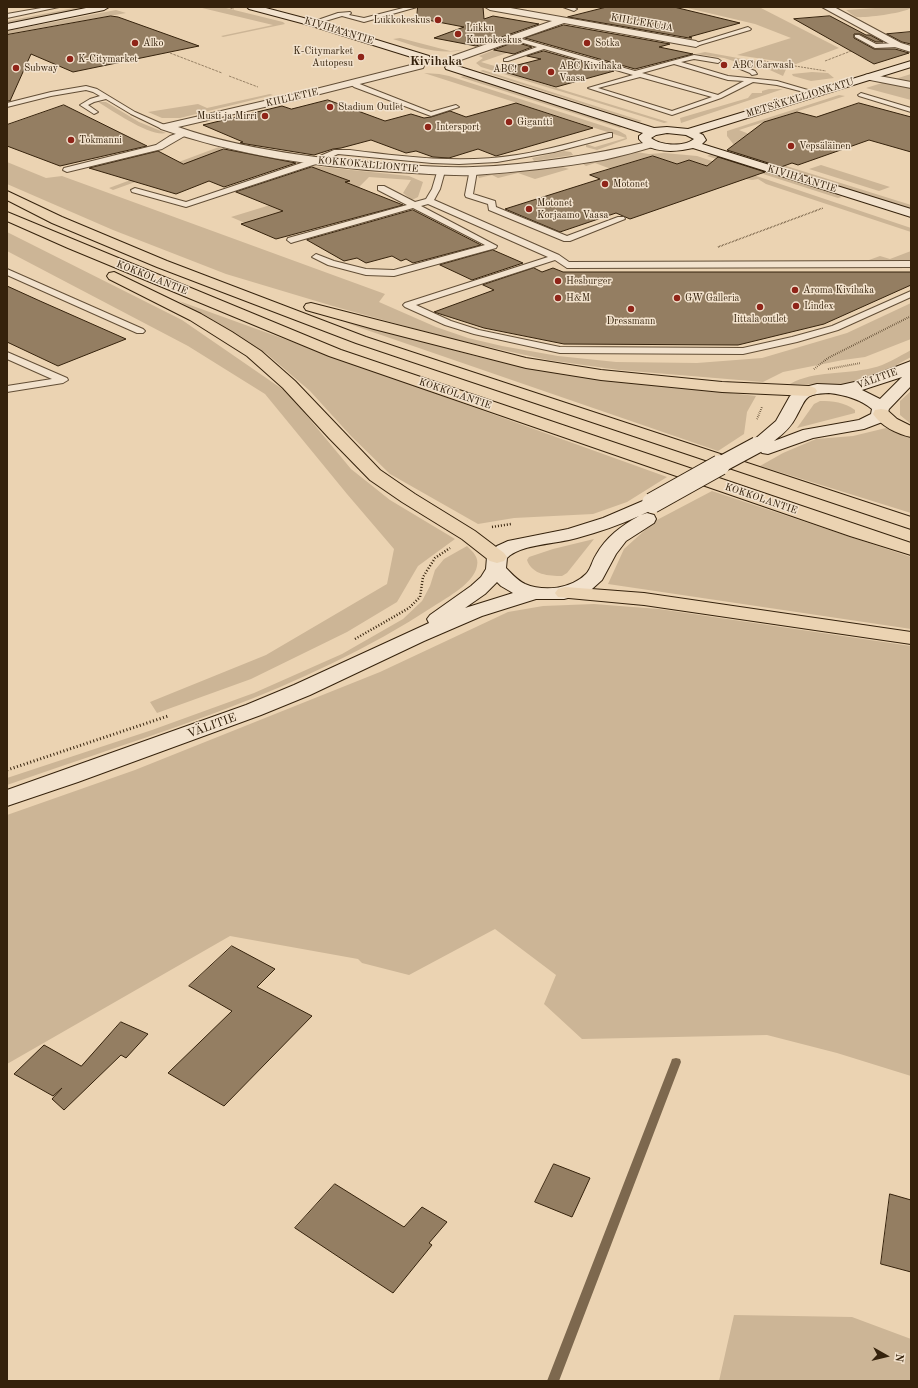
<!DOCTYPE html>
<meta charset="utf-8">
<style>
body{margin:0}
#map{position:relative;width:918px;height:1388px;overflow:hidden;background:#ebd3b2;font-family:"Old Standard TT",serif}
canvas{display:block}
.frame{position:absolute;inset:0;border:8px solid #35220c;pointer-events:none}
.north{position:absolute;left:866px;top:1336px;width:40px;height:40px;-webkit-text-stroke:3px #f2e2cd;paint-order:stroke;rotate:98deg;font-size:11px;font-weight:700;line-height:16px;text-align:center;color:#35220c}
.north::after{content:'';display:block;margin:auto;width:14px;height:18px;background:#35220c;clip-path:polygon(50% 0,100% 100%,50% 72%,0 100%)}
</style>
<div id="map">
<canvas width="918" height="1388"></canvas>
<div class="frame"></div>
<div class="north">N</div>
</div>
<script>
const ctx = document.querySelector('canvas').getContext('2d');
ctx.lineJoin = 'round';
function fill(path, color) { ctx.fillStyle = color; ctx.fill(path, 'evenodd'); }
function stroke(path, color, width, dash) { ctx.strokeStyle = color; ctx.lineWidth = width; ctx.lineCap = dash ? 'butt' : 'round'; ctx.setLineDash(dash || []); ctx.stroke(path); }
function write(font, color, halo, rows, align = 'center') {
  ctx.font = font + ' "Old Standard TT",serif'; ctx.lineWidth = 3; ctx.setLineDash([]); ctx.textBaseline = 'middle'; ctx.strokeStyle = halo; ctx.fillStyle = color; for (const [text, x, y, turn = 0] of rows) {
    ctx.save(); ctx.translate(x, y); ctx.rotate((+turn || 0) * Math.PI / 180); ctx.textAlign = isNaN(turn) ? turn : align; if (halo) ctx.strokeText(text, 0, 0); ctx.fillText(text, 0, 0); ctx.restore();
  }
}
fill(new Path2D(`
 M79 7H95L7 24V21Z
 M198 7H222L283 22 285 24 223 37 221 36 273 25Z
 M683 7H759L839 48 796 64 737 55 791 38 755 24Z
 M890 7 911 8C904 13 866 18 857 17 853 16 849 12 846 10Z
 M116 10 126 13 7 35V31Z
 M400 38 450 51 463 50C438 55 417 47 393 39Z
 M509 44H519L527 46 481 62 498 67V70L668 122 664 123 481 67 476 63 483 58 479 56Z
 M705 52 787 67 783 76 761 66 755 68 724 58 696 54Z
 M483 70 642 121 639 122 480 71Z
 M812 72 828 73 834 78 811 81 793 76 792 74Z
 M424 73 439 74 449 76 619 131 626 135 627 139 597 150 586 147V144L595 147 626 138Z
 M911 74V100L866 88Z
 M464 76 478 79 622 127 620 128 460 77Z
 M769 89H783L681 123 680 118 748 98 752 93H762V91Z
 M270 94 273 95 180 118H162L148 112 198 104 207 108Z
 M839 95 845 96 739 130 749 134 734 145 727 136V131Z
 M98 102H106L139 122 166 133C150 137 113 111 98 102Z
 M219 147 226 151 293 163 286 167 213 154 113 190 109 188Z
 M732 149 911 205V209L728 151Z
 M564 151 571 152 573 155 534 161 532 158Z
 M636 152 649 154 664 153 697 156 911 228V232L766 184 758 179 752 180 746 179 689 160 677 164 653 156 611 169 595 163 586 166 583 164Z
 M711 154 817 187 842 197 838 198 707 156Z
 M7 162 46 178 62 176 385 294 379 302 436 327 468 338 502 346 558 356 616 362 697 363 762 358 847 333 911 303V339L865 357 843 360 783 372 763 382 619 370 548 360 452 339 336 307 226 274 113 230 7 184Z
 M821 165 890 187 879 191 809 169Z
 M313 166 409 176 423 182 418 197 412 200 403 193 411 180 369 177 359 187 245 223 231 217 349 181 328 173 309 169Z
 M559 166 569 169 535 179 518 173 498 178 492 175 479 178 478 176 483 173Z
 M7 232 182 320 288 393 351 469 390 500 455 539 418 566 397 602 347 632 251 679 157 713 150 702 266 655 387 584 394 549 347 494 265 394 188 346 7 251Z
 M911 251V260H869L880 256 890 259Z
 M179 301 667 477 627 502 593 514 514 518 478 524 390 474 351 436 310 391 267 354Z
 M329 316 475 356 540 371 756 396 747 412 744 434 718 451 358 327Z
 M911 350V357L869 380 846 385 790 384C815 370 844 375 872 368 886 365 898 357 911 350Z
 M911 391V424L900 415V401Z
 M820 401C833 401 844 402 855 410V413L797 428 814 404Z
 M886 428 911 437V513L760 466 783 453 816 439 853 436Z
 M712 491 911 557V629L608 584 624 549 655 521Z
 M594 539 567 573 562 576C549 576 532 575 527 560L529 557 553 549Z
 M467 546C473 552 479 557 477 566 474 583 448 597 434 606 302 693 154 733 7 785V778L152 730 254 693 342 654 403 619 422 601 430 586 435 570 444 559Z
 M594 604 659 609 911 646V1076L837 1053 767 1035 582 1039 544 1004 556 975 495 929 409 975 362 963 358 959 230 936 7 1064V815L135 770 380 672 508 612 543 606Z
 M734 1315 852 1317 911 1339V1381H719Z`), '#ccb596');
fill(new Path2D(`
 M676 1058 680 1059 681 1062 559 1381H547L671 1062 672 1059Z`), '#7d684e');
const building = new Path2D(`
 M418 7H483L484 19 493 16 539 24 476 46 434 38 464 27 417 18Z
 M607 7H674L740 23 689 37 692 38H689L568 17Z
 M111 16 118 17 199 46 73 72 31 54 10 101H7V35Z
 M830 16 866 35H870L883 42H876L860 34H854V38L874 49H895L909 53 874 64 794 19Z
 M564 25 670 44 659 47 693 54 635 69 525 38Z
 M911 32V44L902 42 887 34Z
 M515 42 532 47 514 54 494 50Z
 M544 51 614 71 556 87 498 70 541 59 527 56Z
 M328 100 385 121 411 114 424 118 431 117 450 111 466 117 516 103 593 128 496 156 478 149 449 158 433 157 416 151 406 153 371 140 341 148 333 149 314 155 240 143 243 142 203 125 282 106 291 109Z
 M859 103 911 117V152L869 140 798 165 792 163 781 167 727 150 764 122 797 112 816 117Z
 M64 105 147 146 60 166 7 146V125Z
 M224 149 296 163 224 187 209 181 176 194 89 168 158 151 183 164Z
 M653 156 677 164 689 160 707 166 718 157 765 172 630 219 616 213 560 232 505 209 600 179 590 175Z
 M312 167 350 181 345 182 403 205 276 239 241 224 283 211 236 192Z
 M413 210 481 245 413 263 406 259 401 261 392 256 366 263 357 258 344 261 307 240Z
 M493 250 523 263 472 280 440 265Z
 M534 268 542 272 553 268 563 272H911V285L824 324 738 345 564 344 484 328 434 312 494 290 483 285Z
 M7 286 40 301 126 339 58 366 7 342Z
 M232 946 275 969 257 987 312 1016 224 1106 168 1073 232 1011 189 986Z
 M121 1022 148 1034 126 1058 121 1055 64 1110 52 1099 62 1088 53 1096 14 1074 44 1045 81 1066Z
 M554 1164 590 1178 572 1217 535 1202Z
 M335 1184 404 1227 422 1207 447 1222 429 1243 432 1245 393 1293 295 1228Z
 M890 1194 911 1200V1272L881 1264Z`);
fill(building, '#947e62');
stroke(building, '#35220c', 1);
const lane = new Path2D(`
 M47 7H59L7 18V14Z
 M407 7H417L364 22 342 16 312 25 309 23 338 13 350 12 351 13 349 15 364 18Z
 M563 7H573L577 9 574 11Z
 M748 27 751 29 750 30 696 46 693 44Z
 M855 35H859L876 44 898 43 901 45 898 47 875 48 855 37Z
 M515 37 635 71 694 55 718 59 721 61 718 63 694 59 681 62 728 76 777 81 818 93 815 95 777 85 753 82 721 98 672 115 588 88 633 75 544 49 508 61H504V59L537 47 513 40V38ZM674 64 728 80 744 81 718 95 642 73ZM640 77 712 97 672 111 598 88Z
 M740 65 755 71 757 74 752 75 750 73 738 68V66Z
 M352 81 431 112 456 105 459 107 431 116 354 87 349 83Z
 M86 86 97 89 135 112 169 127 168 129H162L131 114 106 99 94 102 88 105 98 112 94 114 80 105 90 99 100 96 93 92 86 90 51 96 7 107V103L51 92Z
 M861 93 911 108V112L859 96 858 95Z
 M181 132H187L188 134 162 149 67 172 63 170 64 168 156 145 170 136Z
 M609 133H612V137L554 152 497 162 459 164 432 163 338 154 319 163 186 207 132 192 131 190 135 188 186 202 313 159 334 150H350C406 157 461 164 517 155 548 150 578 141 609 133Z
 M438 169H441L445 171 440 189 434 200 559 255 569 262 911 261V267L567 268 555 260 416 305 451 321 479 330 560 347 743 348 792 337 832 326 911 291V297L838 330 797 342 743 354 560 353 474 334 445 325 405 307 403 305 405 303 548 257 428 204 421 206 497 246 496 248 394 276 366 275 328 265 312 257 316 254 334 261 366 269 394 270 485 245 413 208 294 242 291 243 287 240 288 238 407 205 378 190V186H384L415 202 426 199 432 189Z
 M470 169H473L477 171 473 194 495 201 496 207 567 236 618 217H624L625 219 570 241H564L489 210 488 204 466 197 465 195Z
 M7 269 143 329 145 331 143 333H137L7 275Z
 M7 352 67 378 68 380 63 383 7 392V386L52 379 7 359Z`);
const street = new Path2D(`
 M485 7H505L696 41 701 44 696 47 564 23 458 61H450L449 59 450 57 552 21 490 10Z
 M822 7H834L901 43 911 46V52L895 47Z
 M419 63 424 66 423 68 312 96 178 127C218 141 259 149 301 155 335 160 369 163 403 165 427 166 450 168 473 167 533 165 593 155 652 141L656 142 658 144 656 146C639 151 621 156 603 160 561 167 517 172 474 175 448 176 421 173 395 172 316 167 237 155 161 129L159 127 161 125 165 124 312 90Z
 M869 74 911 82V88L865 79 864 77 865 75Z`);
const secondary = new Path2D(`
 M91 7H109L104 10 7 30V24Z
 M247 7H262L315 21 429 56 430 58 429 60H421L309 25 249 9Z
 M911 61V67L699 133 703 135 706 140 702 144 911 209V217L693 148C677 152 650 154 639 139V136L643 133 446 69 445 67 450 64 454 65 654 128 667 127 688 129ZM667 133 686 135 694 139C684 147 661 146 651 138L656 135Z
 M911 361V386L889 409 885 421 864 429 813 438 768 454 762 453 760 450 751 449 748 445 776 421 790 396 801 388 817 384 841 385 859 381ZM902 377 880 399 862 390ZM829 393C845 395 860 399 872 409L871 414 859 420 803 430 774 441C783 434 791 427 796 417 807 398 803 394 829 393Z
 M652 497 659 499 661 503 659 507 641 515 647 513 654 515 656 519 654 523 626 541 616 554 602 580 592 589 583 594 564 599H536L482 616 424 641 310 695 261 715 78 782 7 806V790L246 705 294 685 429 623 427 619 430 615 471 586 481 577 486 569 487 557 497 546 508 541 568 529 603 518ZM639 516C621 526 606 537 596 555 592 561 591 569 586 574 571 589 544 592 525 584 517 580 512 574 506 568L507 558C521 544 557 544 577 538 599 532 619 525 639 516ZM497 582 501 586 513 593 465 608 485 594Z`);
const highway = new Path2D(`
 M7 191 62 217 167 261 366 337 911 517V529L356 343 157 267 52 223 7 200Z
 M7 212 341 350 911 543V555L850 536 329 356 68 248 7 221Z
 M114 272 201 314 232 332 261 351 295 381 380 470 415 494 475 531 504 553 507 557 504 561 497 563 490 561 462 539 402 502 370 480 329 438 283 388 247 356 190 320 109 279 107 276 109 273Z
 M311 303 526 358 601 370 722 382 809 386 815 388 817 391 815 394 809 396 722 392 601 380 526 368 374 329 306 310 304 307 306 304Z
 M881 409 887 410 897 419 911 426V437C897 434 881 426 873 414L875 410Z
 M565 587 644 593 911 632V644L644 605 558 597 555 593 558 589Z`);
stroke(lane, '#624e36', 2);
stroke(street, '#624e36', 2);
stroke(secondary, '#35220c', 2);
stroke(highway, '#35220c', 2);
stroke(new Path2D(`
 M227 7 234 9
 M170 53 222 73
 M764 61 826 71
 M825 61 851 51
 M229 76 258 87`), '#35220c', 1, [0.5, 1]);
stroke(new Path2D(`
 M718 247 823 208`), '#35220c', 1.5, [0.5, 1]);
stroke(new Path2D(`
 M814 369 828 358 911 316
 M828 369 861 363
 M757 419 762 407`), '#35220c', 2, [0.5, 1.5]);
stroke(new Path2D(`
 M492 527 511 524
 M355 639 409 608 420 597 423 577 435 558 450 548`), '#35220c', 2.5, [1, 2]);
stroke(new Path2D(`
 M7 770 168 716`), '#35220c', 3, [1, 2.5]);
fill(lane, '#f2e2cd');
fill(street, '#f2e2cd');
fill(secondary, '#f2e2cd');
fill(highway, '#ebd3b2');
const secondaryBridgeFar1 = new Path2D(`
 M718 466 757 445`);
const secondaryBridge = new Path2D(`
 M652 503 720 465`);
stroke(secondaryBridgeFar1, '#35220c', 18, []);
stroke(secondaryBridge, '#35220c', 22, []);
stroke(secondaryBridgeFar1, '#f2e2cd', 16);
stroke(secondaryBridge, '#f2e2cd', 20);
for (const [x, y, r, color] of [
 [438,20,4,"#8f2418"],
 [458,34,4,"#8f2418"],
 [135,43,4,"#8f2418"],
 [587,43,4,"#8f2418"],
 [361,57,4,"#8f2418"],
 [70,59,4,"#8f2418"],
 [724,65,4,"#8f2418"],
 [16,68,4,"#8f2418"],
 [525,69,4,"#8f2418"],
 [551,72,4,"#8f2418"],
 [330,107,4,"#8f2418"],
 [265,116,4,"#8f2418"],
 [509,122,4,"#8f2418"],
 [428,127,4,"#8f2418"],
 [71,140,4,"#8f2418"],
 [791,146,4,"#8f2418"],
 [605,184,4,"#8f2418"],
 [529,209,4,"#8f2418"],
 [558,281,4,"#8f2418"],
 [795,290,4,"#8f2418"],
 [558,298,4,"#8f2418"],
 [677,298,4,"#8f2418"],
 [796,306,4,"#8f2418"],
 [760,307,4,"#8f2418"],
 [631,309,4,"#8f2418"]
]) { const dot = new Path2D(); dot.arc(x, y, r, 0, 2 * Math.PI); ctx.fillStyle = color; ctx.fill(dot); stroke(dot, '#f2e2cd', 1.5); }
write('10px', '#35220c', '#f2e2cd', [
 ["Lukkokeskus",430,20,"right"],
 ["Liikku",466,28],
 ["Kuntokeskus",466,40],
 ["Alko",143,43],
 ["Sotka",595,43],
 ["K-Citymarket",353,51,"right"],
 ["Autopesu",353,63,"right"],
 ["K-Citymarket",78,59],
 ["ABC Carwash",732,65],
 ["ABC Kivihaka",559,66],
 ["Vaasa",559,78],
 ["Subway",24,68],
 ["ABC!",517,69,"right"],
 ["Stadium Outlet",338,107],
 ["Musti ja Mirri",257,116,"right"],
 ["Gigantti",517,122],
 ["Intersport",436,127],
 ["Tokmanni",79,140],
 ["Vepsäläinen",799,146],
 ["Motonet",613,184],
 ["Motonet",537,203],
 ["Korjaamo Vaasa",537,215],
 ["Hesburger",566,281],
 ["Aroma Kivihaka",803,290],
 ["H&M",566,298],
 ["GW Galleria",685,298],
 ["Lindex",804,306],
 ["Iittala outlet",760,319,"center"],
 ["Dressmann",631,321,"center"]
], 'left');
write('10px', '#35220c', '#f2e2cd', [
 ["KIILLEKUJA",642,23,10],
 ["KIVIHAANTIE",339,31,17],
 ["KIILLETIE",292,98,-13],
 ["METSÄKALLIONKATU",800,98,-17],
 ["KOKKOKALLIONTIE",368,165,5],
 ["KIVIHAANTIE",802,179,17],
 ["KOKKOLANTIE",152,278,22],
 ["VÄLITIE",877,379,-20],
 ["KOKKOLANTIE",455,394,19],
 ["KOKKOLANTIE",761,499,19]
]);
write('12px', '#35220c', '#f2e2cd', [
 ["VÄLITIE",212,726,-20]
]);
write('bold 13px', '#35220c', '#f2e2cd', [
 ["Kivihaka",436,62]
]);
</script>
